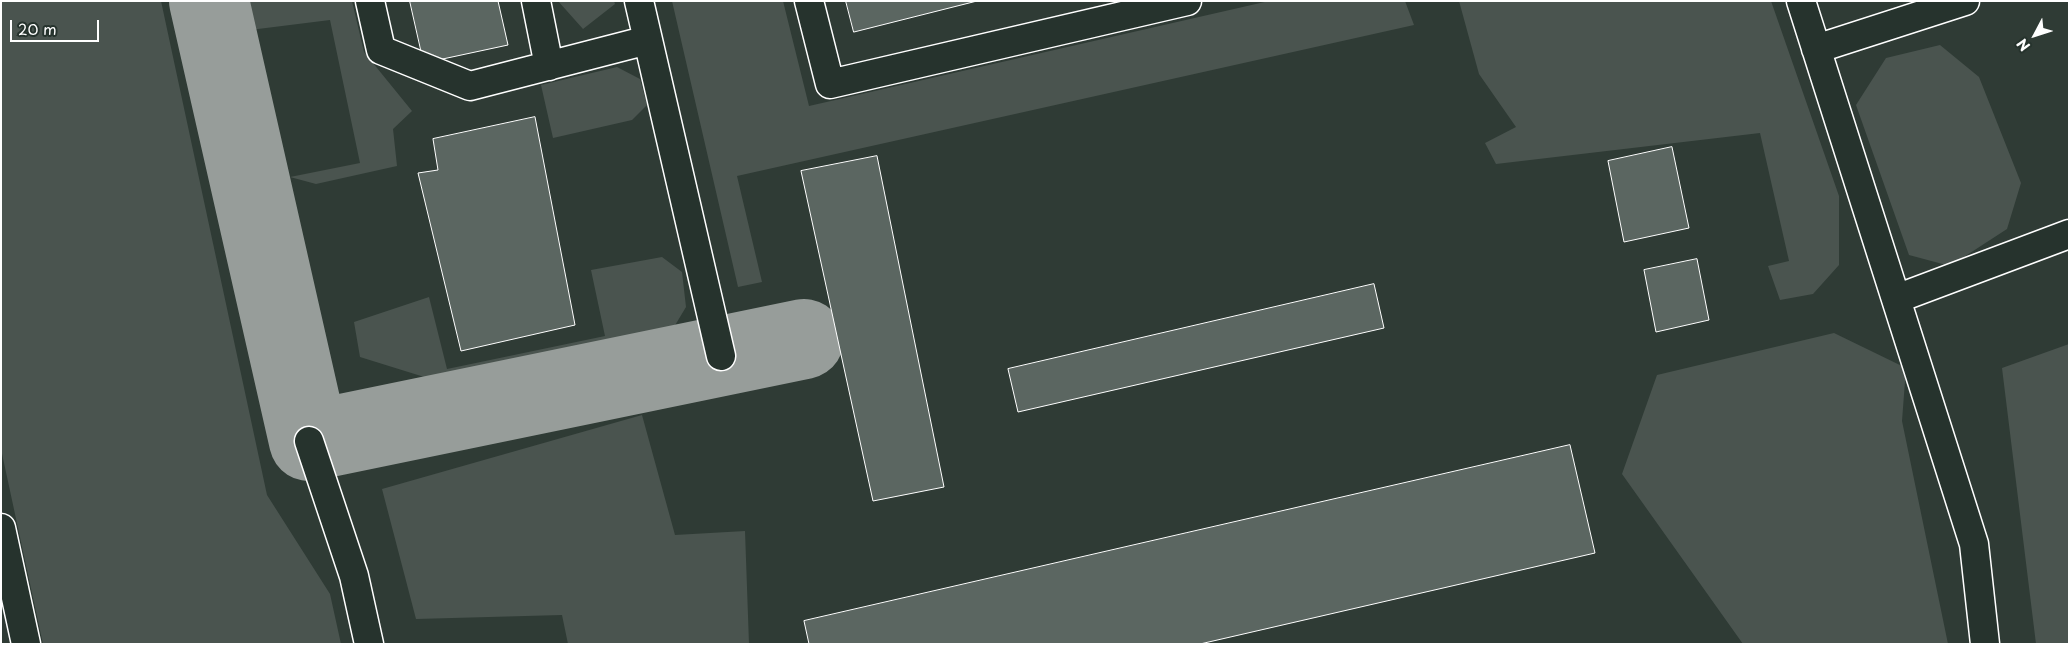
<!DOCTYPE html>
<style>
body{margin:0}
#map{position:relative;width:2070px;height:645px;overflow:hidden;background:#2f3b35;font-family:"Playpen Sans",sans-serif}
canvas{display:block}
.frame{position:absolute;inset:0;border:2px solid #fff;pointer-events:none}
.north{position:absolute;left:2010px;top:10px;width:50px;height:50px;-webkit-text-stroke:4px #26332d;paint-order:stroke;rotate:230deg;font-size:14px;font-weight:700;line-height:20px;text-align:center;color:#fff}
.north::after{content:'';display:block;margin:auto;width:18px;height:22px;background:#fff;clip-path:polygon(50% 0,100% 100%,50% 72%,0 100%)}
.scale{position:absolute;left:10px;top:20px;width:89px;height:22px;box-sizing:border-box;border:2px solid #fff;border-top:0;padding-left:6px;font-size:15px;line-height:18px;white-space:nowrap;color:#fff;-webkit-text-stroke:4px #26332d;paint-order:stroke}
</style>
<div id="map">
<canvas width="2070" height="645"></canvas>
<div class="frame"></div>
<div class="north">N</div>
<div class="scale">20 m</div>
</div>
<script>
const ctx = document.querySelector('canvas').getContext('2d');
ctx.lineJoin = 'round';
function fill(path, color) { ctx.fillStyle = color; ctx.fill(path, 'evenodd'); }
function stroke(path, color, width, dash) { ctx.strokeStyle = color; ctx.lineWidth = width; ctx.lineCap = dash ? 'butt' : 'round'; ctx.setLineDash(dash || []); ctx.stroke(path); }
fill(new Path2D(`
 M1 1H161L267 495 330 594 341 644H43L1 449Z
 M242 1H352L364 52 412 111 393 129 397 166 316 184 290 177 360 163 330 20 250 30Z
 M558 1H614L615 4 583 29Z
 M672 1H783L809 106 1269 1H1405L1414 25 737 176 762 282 738 287Z
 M1459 1H1771L1839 196V265L1813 294 1780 300 1768 266 1789 261 1760 133 1496 164 1485 143 1516 127 1479 74Z
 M1940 45 1979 77 2021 183 2007 229 1950 266 1909 255 1856 105 1886 58Z
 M617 67 640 79 647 105 632 120 553 138 541 85Z
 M662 257 682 272 686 307 665 342 450 385 360 357 354 322 429 297 447 369 605 336 591 270Z
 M1834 333 1906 368 1902 421 1948 644H1743L1622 474 1657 375Z
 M2069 344V644H2036L2002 368Z
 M642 415 675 535 745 531 749 644H568L562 615 416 619 382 489Z`), '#4a544f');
stroke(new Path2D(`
 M209 1 309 441 804 339`), '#979d9a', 80);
const building = new Path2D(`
 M410 1H498L508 45 424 63Z
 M846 1H977L854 32Z
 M535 117 575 325 461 351 418 173 438 170 433 139Z
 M1672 147 1689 228 1624 242 1608 161Z
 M877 156 944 487 873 501 801 171Z
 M1697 259 1709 320 1656 332 1644 270Z
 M1374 284 1384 328 1018 412 1008 369Z
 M1570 445 1595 553 1200 644H809L804 621Z`);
fill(building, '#5b6661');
stroke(building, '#fff', 1);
const minor = new Path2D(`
 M370 1 381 50 470 86 648 40
 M536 1 549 66
 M639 1 721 356
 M809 1 830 84 1187 1
 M1801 1 1974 544 1985 644
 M1816 49 1965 1
 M1896 299 2069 234
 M309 441 354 576 369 644
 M1 528 26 644`);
stroke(minor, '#fff', 31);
stroke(minor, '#26332d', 28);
</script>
